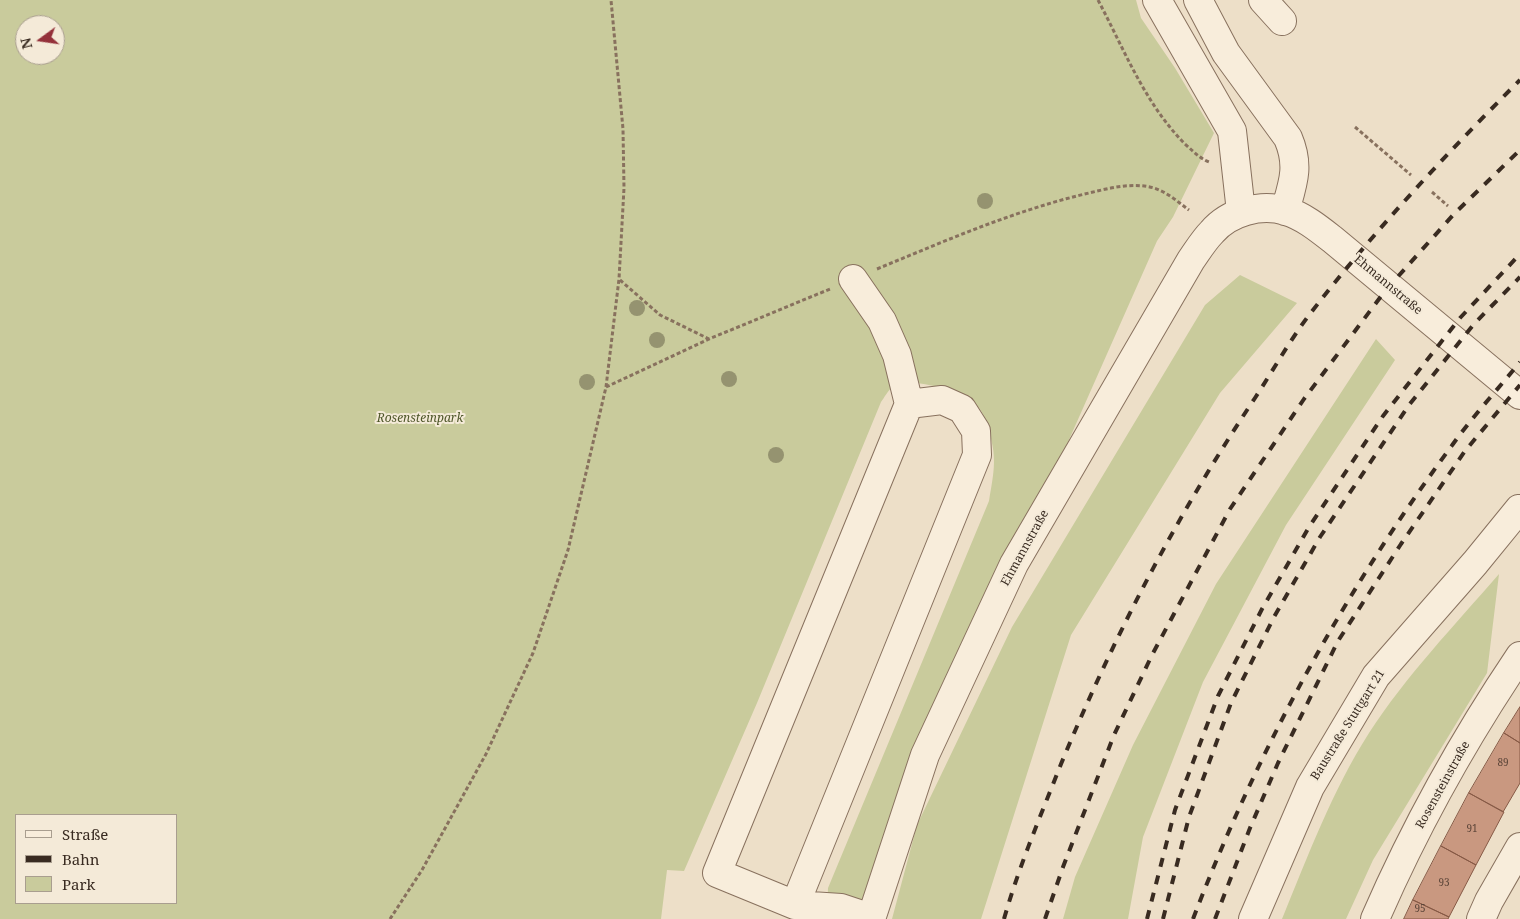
<!DOCTYPE html>
<meta charset="utf-8">
<style>
body{margin:0}
#map{position:relative;width:1520px;height:919px;overflow:hidden;background:#eddfc8;font-family:"Noto Serif",serif}
canvas{display:block}
.legend{position:absolute;left:15px;top:814px;width:162px;height:90px;box-sizing:border-box;background:#f4ead8;border:1px solid #a99e8f;margin:0;padding:6px 9px;list-style:none;font-size:15px;color:#392b21}
.legend li{display:flex;align-items:center;gap:10px;height:25px}
.legend b{width:25px;border:1px solid #a99e8f}
.north{position:absolute;left:15px;top:15px;width:50px;height:50px;box-sizing:border-box;background:#f4ead8;border:1px solid #a99e8f;border-radius:50%;rotate:256deg;font-size:14px;font-weight:700;line-height:20px;text-align:center;color:#392b21}
.north::after{content:'';display:block;margin:auto;width:18px;height:22px;background:#94313a;clip-path:polygon(50% 0,100% 100%,50% 72%,0 100%)}
</style>
<div id="map">
<canvas width="1520" height="919"></canvas>
<ul class="legend">
<li><b style="height:6px;background:#f8eddb"></b>Straße</li>
<li><b style="height:6px;background:#392b21"></b>Bahn</li>
<li><b style="height:14px;background:#c9cb9c"></b>Park</li>
</ul>
<div class="north">N</div>
</div>
<script>
const ctx = document.querySelector('canvas').getContext('2d');
ctx.lineJoin = 'round';
function fill(path, color) { ctx.fillStyle = color; ctx.fill(path, 'evenodd'); }
function stroke(path, color, width, dash) { ctx.strokeStyle = color; ctx.lineWidth = width; ctx.lineCap = dash ? 'butt' : 'round'; ctx.setLineDash(dash || []); ctx.stroke(path); }
function write(font, color, halo, rows, align = 'center') {
  ctx.font = font + ' "Noto Serif",serif'; ctx.lineWidth = 4; ctx.setLineDash([]); ctx.textBaseline = 'middle'; ctx.strokeStyle = halo; ctx.fillStyle = color; for (const [text, x, y, turn = 0] of rows) {
    ctx.save(); ctx.translate(x, y); ctx.rotate((+turn || 0) * Math.PI / 180); ctx.textAlign = isNaN(turn) ? turn : align; if (halo) ctx.strokeText(text, 0, 0); ctx.fillText(text, 0, 0); ctx.restore();
  }
}
fill(new Path2D(`
 M0 0H1136L1141 18 1175 68 1214 133 1173 217 1157 241 1014 564 871 919H827L828 888 989 501C994 471 998 456 987 426 985 420 983 412 979 408 966 392 911 375 893 387 888 390 884 398 881 402L757 703 684 871 667 870 661 919H0ZM25 25H55V55H25ZM16 815H176V903H16Z
 M1240 275 1297 303 1220 393 1071 635 981 919H892L917 825 1012 627 1205 305Z
 M1376 339 1395 360 1286 525 1203 682 1143 837 1128 919H1063L1075 877 1133 745 1216 584Z
 M1499 574 1487 673 1373 860 1346 919H1282C1308 856 1332 791 1369 733 1406 676 1454 626 1499 574Z`), '#c9cb9c');
const building = new Path2D(`
 M1520 707V743L1504 733Z
 M1504 733 1520 743V783L1503 812 1469 793Z
 M1469 793 1504 812 1476 865 1441 846Z
 M1441 846 1476 865 1449 917 1413 900Z
 M1413 900 1449 917 1448 919H1404Z`);
fill(building, '#c99880');
stroke(building, '#865945', 1);
const minor = new Path2D(`
 M1157 0 1232 131 1241 212
 M1198 0 1226 53 1288 138C1300 166 1293 183 1285 211
 M1263 0 1282 21
 M853 279 882 321 897 355 909 404
 M795 905 717 873 909 404 942 400 962 409 976 431 977 455 795 905 841 908 871 918
 M871 919 925 755 1014 564 1191 260C1198 250 1204 240 1212 232 1229 212 1261 203 1286 211 1303 216 1318 228 1332 239L1520 395
 M1253 919 1310 787 1376 676 1475 563 1519 509
 M1375 919C1415 827 1464 739 1520 656
 M1481 919 1489 901 1520 847`);
stroke(minor, '#88715e', 30);
stroke(new Path2D(`
 M1098 0C1124 49 1145 104 1185 144 1193 151 1199 158 1209 162
 M1355 127 1411 175
 M1432 192 1448 206
 M877 269C947 240 1016 210 1089 193 1110 188 1133 182 1154 188 1167 192 1178 202 1189 210
 M620 280 660 315 709 339
 M606 387 709 339 830 289
 M390 919 422 870 486 754 533 653 568 550 606 387 619 279 624 188 623 129 611 0`), '#88715e', 3, [4, 2.5]);
stroke(minor, '#f8eddb', 28);
stroke(new Path2D(`
 M1004 919C1019 866 1041 815 1061 764 1115 634 1177 515 1255 398 1274 369 1291 338 1313 310 1376 229 1447 153 1520 80
 M1045 919 1063 867 1114 735 1152 655 1230 509 1304 399 1385 291 1454 214 1520 150
 M1147 919 1175 810 1218 696 1262 609 1309 527 1383 416 1460 318 1520 254
 M1163 919 1189 817 1231 703 1274 617 1320 537 1409 405 1474 324 1520 277
 M1193 919C1258 749 1345 590 1453 444 1474 415 1498 389 1520 362
 M1215 919 1250 828 1278 763 1338 641 1401 544 1465 451 1520 385`), '#392b21', 4, [9, 9]);
ctx.fillStyle = '#959370';
for (const [x, y] of [
 [985,201],
 [637,308],
 [657,340],
 [729,379],
 [587,382],
 [776,455]
]) { ctx.beginPath(); ctx.arc(x, y, 8, 0, 2 * Math.PI); ctx.fill(); }
write('10px', '#5d4639', null, [
 ["89",1503,763],
 ["91",1472,829],
 ["93",1444,883],
 ["95",1420,909]
]);
write('12px', '#392b21', '#f4ead8', [
 ["Ehmannstraße",1388,285,40],
 ["Ehmannstraße",1025,548,-61],
 ["Baustraße Stuttgart 21",1348,725,-58],
 ["Rosensteinstraße",1443,785,-61]
]);
write('italic 12px', '#4d5528', '#f4ead8', [
 ["Rosensteinpark",420,419]
]);
</script>
